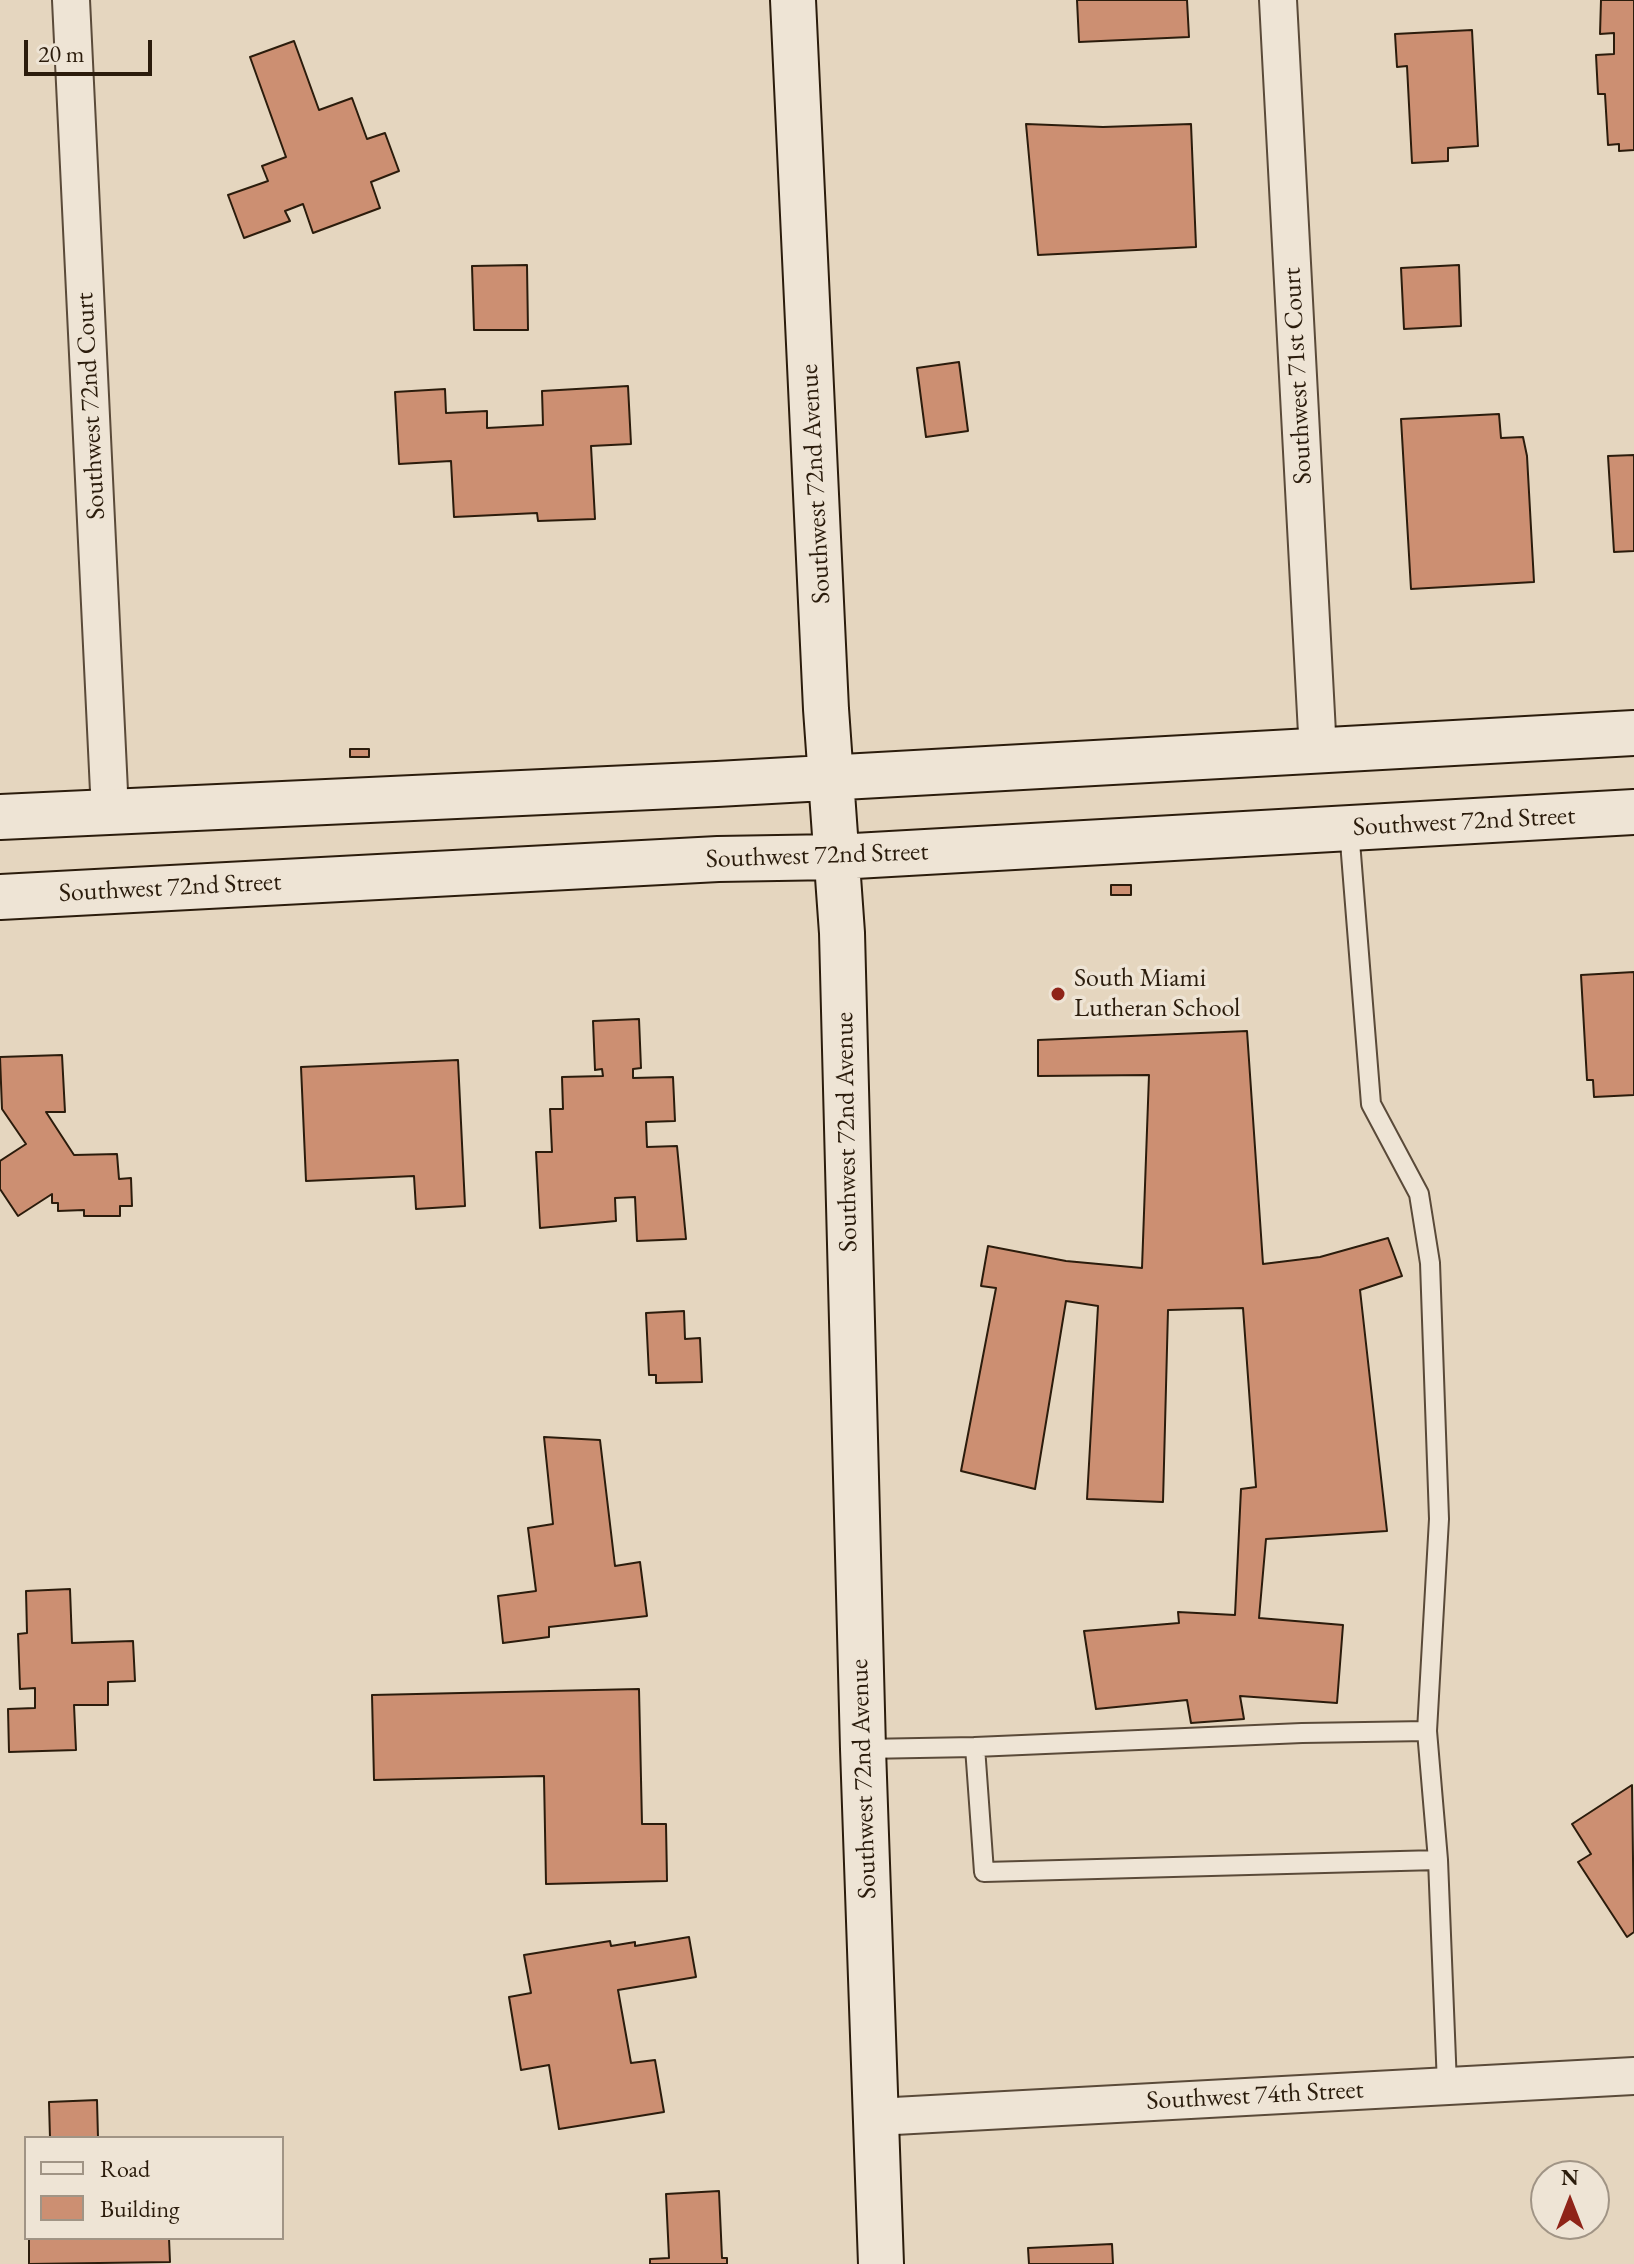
<!DOCTYPE html>
<style>
body{margin:0}
#map{position:relative;width:1634px;height:2264px;overflow:hidden;background:#e5d6bf;font-family:"EB Garamond",serif}
canvas{display:block}
.legend{position:absolute;left:24px;top:2136px;width:260px;height:104px;box-sizing:border-box;background:#eee4d5;border:2px solid #a09485;margin:0;padding:10px 14px;list-style:none;font-size:24px;color:#2b1c0c}
.legend li{display:flex;align-items:center;gap:16px;height:40px}
.legend b{width:40px;border:2px solid #a09485}
.north{position:absolute;left:1530px;top:2160px;width:80px;height:80px;box-sizing:border-box;background:#eee4d5;border:2px solid #a09485;border-radius:50%;rotate:0deg;font-size:22px;font-weight:700;line-height:32px;text-align:center;color:#2b1c0c}
.north::after{content:'';display:block;margin:auto;width:28px;height:36px;background:#8f2418;clip-path:polygon(50% 0,100% 100%,50% 72%,0 100%)}
.scale{position:absolute;left:24px;top:40px;width:128px;height:36px;box-sizing:border-box;border:4px solid #2b1c0c;border-top:0;padding-left:10px;font-size:24px;line-height:28px;white-space:nowrap;color:#2b1c0c;-webkit-text-stroke:6px #eee4d5;paint-order:stroke}
</style>
<div id="map">
<canvas width="1634" height="2264"></canvas>
<ul class="legend">
<li><b style="height:10px;background:#eee4d5"></b>Road</li>
<li><b style="height:22px;background:#cc8f72"></b>Building</li>
</ul>
<div class="north">N</div>
<div class="scale">20 m</div>
</div>
<script>
const ctx = document.querySelector('canvas').getContext('2d');
ctx.lineJoin = 'round';
function fill(path, color) { ctx.fillStyle = color; ctx.fill(path, 'evenodd'); }
function stroke(path, color, width, dash) { ctx.strokeStyle = color; ctx.lineWidth = width; ctx.lineCap = dash ? 'butt' : 'round'; ctx.setLineDash(dash || []); ctx.stroke(path); }
function write(font, color, halo, rows, align = 'center') {
  ctx.font = font + ' "EB Garamond",serif'; ctx.lineWidth = 7; ctx.setLineDash([]); ctx.textBaseline = 'middle'; ctx.strokeStyle = halo; ctx.fillStyle = color; for (const [text, x, y, turn = 0] of rows) {
    ctx.save(); ctx.translate(x, y); ctx.rotate((+turn || 0) * Math.PI / 180); ctx.textAlign = isNaN(turn) ? turn : align; if (halo) ctx.strokeText(text, 0, 0); ctx.fillText(text, 0, 0); ctx.restore();
  }
}
const building = new Path2D(`
 M1077 0H1187L1189 37 1079 42Z
 M1601 0H1634V150L1619 151V144L1608 145 1605 94H1598L1596 55 1614 54V33L1600 34Z
 M1472 30 1478 146 1448 148V161L1412 163 1407 66 1397 67 1395 34Z
 M294 41 319 110 352 98 367 139 385 133 399 171 371 182 380 208 313 233 303 204 285 211 290 221 244 238 228 195 268 181 262 166 286 157 250 57Z
 M1026 124 1103 127 1191 124 1196 247 1038 255Z
 M527 265 528 330H474L472 266Z
 M1459 265 1461 326 1404 329 1401 268Z
 M959 362 968 431 926 437 917 368Z
 M628 386 631 444 591 446 595 519 538 521 537 513 454 517 451 461 399 464 395 392 445 389 446 413 487 411V428L543 425 542 391Z
 M1499 414 1501 438 1523 437 1527 456 1534 582 1411 589 1401 419Z
 M1634 455V551L1614 552 1608 456Z
 M350 749H369V757H350Z
 M1111 885H1131V895H1111Z
 M1634 972V1095L1594 1097 1593 1080H1587L1581 975Z
 M639 1019 641 1068 633 1069V1078L673 1077 675 1121 646 1122 647 1147 677 1146 686 1239 637 1241 635 1197 615 1198 616 1221 540 1228 536 1152H552L550 1109H563L562 1077 603 1076 602 1069 595 1070 593 1021Z
 M1247 1031 1263 1264 1320 1257 1388 1238 1402 1276 1360 1290 1387 1531 1266 1539 1259 1618 1343 1625 1337 1703 1240 1696 1244 1719 1191 1723 1187 1700 1096 1709 1084 1631 1179 1623 1178 1612 1235 1615 1241 1489 1256 1487 1243 1308 1168 1310 1163 1502 1087 1499 1098 1306 1066 1301 1035 1489 961 1471 996 1288 981 1286 988 1246 1066 1261 1142 1268 1149 1075 1038 1076V1040Z
 M62 1055 65 1112H46L74 1155 117 1154 119 1179 131 1178 132 1206H120V1216H84V1210L58 1211V1203H52V1194L18 1216 0 1189V1161L26 1144 2 1109 0 1057Z
 M458 1060 465 1206 416 1209 414 1176 306 1181 301 1067Z
 M684 1311 685 1339 700 1338 702 1382 656 1383V1375H649L646 1313Z
 M544 1437 600 1440 615 1566 640 1562 647 1616 549 1627V1637L503 1643 498 1596 536 1591 528 1528 553 1524Z
 M70 1589 72 1643 133 1641 135 1681 108 1682V1705H74L76 1750 9 1752 8 1709 35 1708V1688L20 1689 18 1634 27 1633 26 1591Z
 M639 1689 642 1824H666L667 1881 546 1884 544 1776 374 1780 372 1695Z
 M1632 1785 1634 1932 1627 1937 1578 1862 1591 1854 1572 1824Z
 M689 1937 696 1977 618 1990 631 2063 655 2060 664 2112 559 2129 549 2065 521 2070 509 1997 531 1993 524 1955 610 1941 611 1946 635 1942V1946Z
 M97 2100 98 2138H50L49 2102Z
 M719 2191 722 2258H727V2264H650V2259L669 2258 666 2194Z
 M29 2238H169L170 2262 29 2264Z
 M1112 2244 1113 2264H1029L1028 2248Z`);
fill(building, '#cc8f72');
stroke(building, '#2b1c0c', 2);
const lane = new Path2D(`
 M1349 829 1371 1104 1419 1194 1430 1263 1439 1519 1427 1731 1438 1860
 M975 1747 1302 1733 1427 1731
 M863 1749 975 1747 984 1872 1438 1860 1447 2085`);
const street = new Path2D(`
 M71 0 110 812
 M1278 0 1318 752
 M876 2117 1634 2076`);
const secondary = new Path2D(`
 M793 0 826 709 842 933 863 1749 881 2264
 M0 817 717 784 1634 733
 M0 897 718 859 837 857 1634 812`);
stroke(lane, '#5a4a39', 22);
stroke(street, '#5a4a39', 40);
stroke(secondary, '#2b1c0c', 48);
stroke(lane, '#eee4d5', 18);
stroke(street, '#eee4d5', 36);
stroke(secondary, '#eee4d5', 44);
for (const [x, y, r, color] of [
 [1058,994,8,"#8f2418"]
]) { const dot = new Path2D(); dot.arc(x, y, r, 0, 2 * Math.PI); ctx.fillStyle = color; ctx.fill(dot); stroke(dot, '#eee4d5', 3); }
write('26px', '#2b1c0c', '#eee4d5', [
 ["Southwest 71st Court",1298,376,-93],
 ["Southwest 72nd Court",91,406,-93],
 ["Southwest 72nd Avenue",816,484,-93],
 ["Southwest 72nd Street",1464,822,-3],
 ["Southwest 72nd Street",817,856,-2],
 ["Southwest 72nd Street",170,888,-3],
 ["Southwest 72nd Avenue",847,1132,-91],
 ["Southwest 72nd Avenue",864,1779,-92],
 ["Southwest 74th Street",1255,2096,-3]
]);
write('26px', '#2b1c0c', '#eee4d5', [
 ["South Miami",1074,979],
 ["Lutheran School",1074,1009]
], 'left');
</script>
